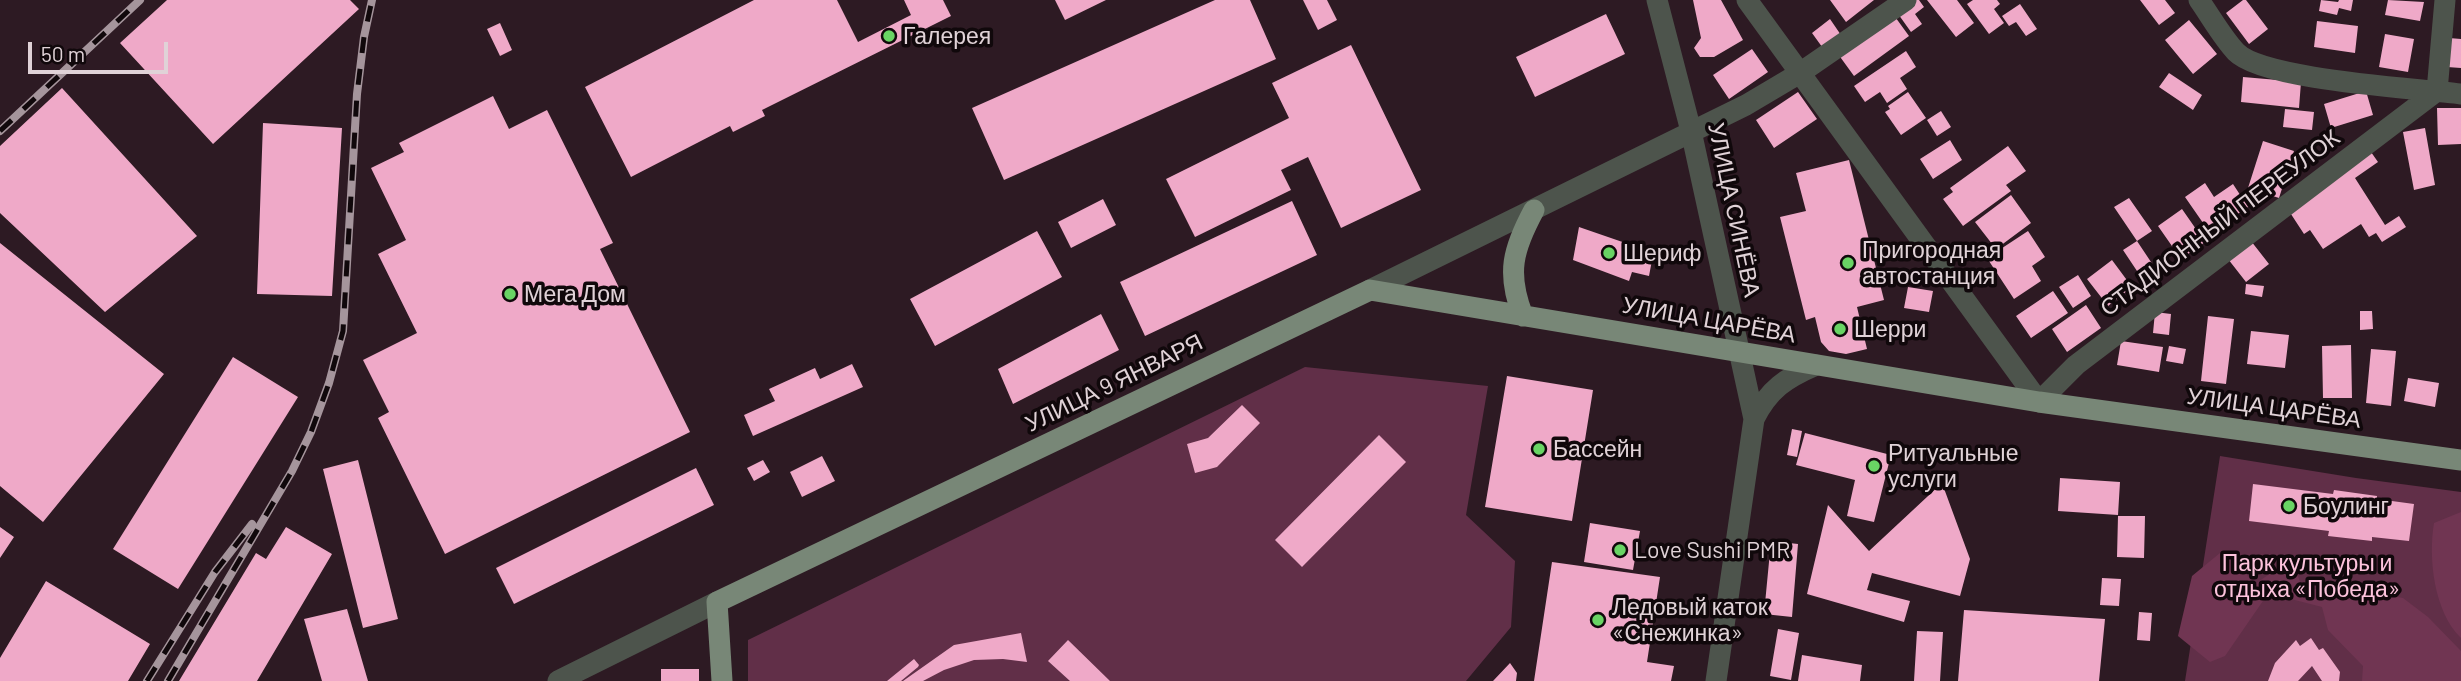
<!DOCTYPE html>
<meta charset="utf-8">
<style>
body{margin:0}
#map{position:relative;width:2461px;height:681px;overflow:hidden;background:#2d1a23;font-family:Barlow,sans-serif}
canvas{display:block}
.scale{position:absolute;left:28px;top:42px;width:140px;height:32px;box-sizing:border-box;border:4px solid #e0d2d7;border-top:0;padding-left:9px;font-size:21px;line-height:24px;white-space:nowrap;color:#e0d2d7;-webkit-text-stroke:5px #10080b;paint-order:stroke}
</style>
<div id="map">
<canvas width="2461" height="681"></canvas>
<div class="scale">50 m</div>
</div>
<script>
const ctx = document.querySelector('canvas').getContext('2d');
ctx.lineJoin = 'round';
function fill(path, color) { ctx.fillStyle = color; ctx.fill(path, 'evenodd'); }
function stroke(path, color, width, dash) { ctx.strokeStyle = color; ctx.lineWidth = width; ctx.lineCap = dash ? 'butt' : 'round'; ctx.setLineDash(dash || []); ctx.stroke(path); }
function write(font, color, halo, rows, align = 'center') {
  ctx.font = font + ' Barlow,sans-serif'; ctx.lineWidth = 7; ctx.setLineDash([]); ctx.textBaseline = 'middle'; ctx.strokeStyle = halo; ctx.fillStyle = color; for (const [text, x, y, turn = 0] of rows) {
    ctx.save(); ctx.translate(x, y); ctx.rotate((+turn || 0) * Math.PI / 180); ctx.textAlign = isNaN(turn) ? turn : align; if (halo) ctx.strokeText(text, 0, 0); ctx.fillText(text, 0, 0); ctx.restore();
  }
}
fill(new Path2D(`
 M1305 367 1488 386 1466 515 1515 561 1511 627 1466 681H748V640Z
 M2220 456 2356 478 2461 492V681H2185Z`), '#612f48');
fill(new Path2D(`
 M2461 512V638C2434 612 2428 558 2434 523Z
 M2220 553 2231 557 2255 584 2284 564 2294 565 2303 590 2341 587 2403 598 2428 617 2461 651V681H2362L2363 666 2328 630 2322 607 2287 598H2265L2225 656 2210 662 2178 636 2192 576Z`), '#703552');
fill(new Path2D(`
 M167 0H350L359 9 213 144 120 43Z
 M754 0H837L858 42 911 15 904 0H943L951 16 762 110 765 116 733 132 730 126 631 177 585 87Z
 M1055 0H1106L1065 20Z
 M1215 0H1250L1276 59 1004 180 972 108Z
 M1303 0H1327L1337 20 1318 30Z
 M1693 0H1721L1743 40 1714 57H1700L1694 48 1701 38Z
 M1830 0H1874L1846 22Z
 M1910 0H1919L1924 7 1915 14 1922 24 1911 32 1896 11Z
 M1927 0H1957L1974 23 1956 37Z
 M1973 0H1997L2000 4 1994 9 2004 23 1989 34 1967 4Z
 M2140 0H2165L2175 13 2159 25Z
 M2243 0H2246L2268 29 2249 44 2226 13Z
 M2321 0 2338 2 2339 0H2353L2351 11 2339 8 2337 15 2319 11Z
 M2388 0 2424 2 2420 21 2385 15Z
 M2020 4 2037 29 2026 36 2016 22 2009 26 2002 16Z
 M1606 14 1625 54 1535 97 1516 57Z
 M1893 14 1909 36 1854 76 1838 54Z
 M1830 19 1843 38 1825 51 1812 33Z
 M2189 20 2217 54 2193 74 2165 40Z
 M2317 21 2358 26 2355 53 2314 47Z
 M500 23 512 50 500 56 487 29Z
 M2385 34 2414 39 2408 72 2379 67Z
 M2449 38 2461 39V68L2447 67Z
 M1351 45 1421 190 1341 228 1308 157 1281 170 1291 190 1195 237 1166 179 1289 118 1272 83Z
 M1752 49 1768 72 1729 99 1713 75Z
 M1906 51 1916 67 1900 78 1907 89 1887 103 1880 92 1865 102 1854 86Z
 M2169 73 2202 95 2193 110 2159 87Z
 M2243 77 2301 82 2299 108 2241 102Z
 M62 88 197 236 105 312 0 213V146Z
 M2366 91 2373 115 2331 128 2324 104Z
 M1798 92 1817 119 1774 148 1756 120Z
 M1908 92 1926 118 1901 135 1885 112 1890 109 1888 106Z
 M493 96 509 129 547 110 613 243 600 249 690 432 445 554 378 418 389 412 363 360 417 333 378 254 406 240 371 168 404 152 399 143Z
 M2437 108H2461V144L2438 145Z
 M2285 109 2314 112 2312 130 2283 127Z
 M1941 111 1951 127 1937 136 1927 120Z
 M263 123 342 128 332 296 257 294Z
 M2425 128 2435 185 2414 190 2403 132Z
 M1950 140 1962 160 1933 179 1920 159Z
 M2263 141 2294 151 2279 198 2248 188Z
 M2008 146 2026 171 2006 185 2011 191 1963 226 1943 199 1953 192 1950 188Z
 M2371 152 2378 162 2355 178 2385 225 2399 216 2406 227 2382 242 2376 233 2369 237 2361 224 2323 249 2310 230 2304 234 2287 208Z
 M1849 160 1884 300 1857 307 1867 349 1846 354 1829 351 1821 342 1815 317 1806 320 1780 217 1806 211 1796 173Z
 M2205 183 2214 197 2233 184 2248 207 2210 233 2185 197Z
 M2011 195 2031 223 1996 249 1975 222Z
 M2129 198 2152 231 2137 241 2161 277 2147 286 2123 250 2137 241 2114 207Z
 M1103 199 1116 225 1071 248 1058 222Z
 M1292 201 1317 255 1145 336 1120 282Z
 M2182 209 2205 242 2181 259 2158 226Z
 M1579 227 1637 247 1635 252 1653 255 1649 276 1632 272 1629 281 1573 260Z
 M1037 231 1062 277 935 346 910 299Z
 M2028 231 2045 257 2032 266 2041 281 2014 299 1987 258Z
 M2251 241 2269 264 2246 282 2228 259Z
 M0 243 164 374 43 522 0 486Z
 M2112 260 2132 287 2108 306 2087 279Z
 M2078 275 2091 296 2073 308 2059 287Z
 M2246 284 2264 286 2262 297 2245 294Z
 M1908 287 1933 291 1929 312 1904 308Z
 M2053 291 2068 313 2031 338 2016 316Z
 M2086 305 2101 328 2067 352 2052 329Z
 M2360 311H2372L2373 329 2360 330Z
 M2155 312 2171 314 2169 335 2153 333Z
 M1101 314 1119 350 1013 404 998 369Z
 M2208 316 2234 319 2226 384 2201 381Z
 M2251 331 2289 335 2285 368 2247 364Z
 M2121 341 2163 347 2159 372 2117 365Z
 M2351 345 2352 398H2323L2322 346Z
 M2169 346 2186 349 2183 364 2166 361Z
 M2371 349 2396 351 2391 406 2366 403Z
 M233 357 298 397 178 589 113 549Z
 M852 364 863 387 753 436 744 415 775 401 769 389 815 368 820 379Z
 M1507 376 1593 390 1572 521 1485 507Z
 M2408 378 2439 383 2435 407 2404 401Z
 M1242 405 1260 423 1217 467 1195 473 1187 444 1208 438Z
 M1792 429 1802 431 1797 457 1787 455Z
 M1805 433 1891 455 1874 522 1847 516 1855 480 1796 465Z
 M1379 435 1406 462 1302 567 1275 540Z
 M822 456 835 481 802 497 790 472Z
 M358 460 398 619 363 628 323 469Z
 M763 460 770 472 754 481 747 468Z
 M696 468 714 505 514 604 496 568Z
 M2060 478 2120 482 2118 515 2058 511Z
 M1942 483 1970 559 1960 596 1872 573 1867 590 1910 601 1904 622 1807 594 1828 505 1869 551Z
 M2253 484 2333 494 2334 490 2377 496V499L2414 504 2409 541 2372 537V541L2328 536 2329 531 2249 521Z
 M2118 516H2145L2144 558 2117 557Z
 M1590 523 1640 531 1633 570 1584 562Z
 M0 527 14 537 0 558Z
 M286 527 332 554 257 681H179L256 553 266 559Z
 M1771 541 1798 544 1792 617 1764 614Z
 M1552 562 1660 577 1647 662 1674 666 1671 681H1534Z
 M2102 578 2121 579 2119 606 2100 605Z
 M46 581 150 644 128 681H0V658Z
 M347 609 368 681H322L304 619Z
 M1964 610 2105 619 2099 681H1958Z
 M2139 612 2152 613 2150 641 2137 640Z
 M1778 629 1799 633 1791 680 1770 676Z
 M1917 631 1943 632 1940 681H1914Z
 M1021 633 1027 662 1003 659 974 660 944 670 923 681H903L954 645Z
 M2311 638 2319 650 2323 648 2340 672 2339 681H2322L2312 666 2298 681H2268L2275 663 2296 640 2300 646Z
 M1068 640 1110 681H1070L1048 661Z
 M1802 655 1862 665 1860 681H1798Z
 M914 659 919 665 918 667 901 681H887Z
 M1510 663 1517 673 1516 681H1493Z
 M661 669H699V681H661Z`), '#efa9c8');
stroke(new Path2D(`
 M1657 0 1691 131 1754 419 1716 681
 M1747 0 2039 402 2076 365 2437 91
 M2199 0C2211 17 2222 37 2236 52 2263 80 2416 88 2461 94
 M2437 91 2445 0
 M1370 290 1746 105 1800 73 1906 0
 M1754 419C1769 389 1786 378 1816 365
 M558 681 717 602`), '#4d544c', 21);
stroke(new Path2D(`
 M1523 316C1506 273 1513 249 1534 210
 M722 681 717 602 1370 290 2039 402 2461 460`), '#788777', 21);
const rail = new Path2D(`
 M0 131 140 0
 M147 681 215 572 252 524
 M168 681 292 471 311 432 329 383 343 331 357 94 364 37 372 0`);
stroke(rail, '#a5959c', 8);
stroke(rail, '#10080b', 5, [16]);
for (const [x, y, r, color] of [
 [889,36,7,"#69d464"],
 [1609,253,7,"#69d464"],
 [1848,263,7,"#69d464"],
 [510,294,7,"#69d464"],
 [1840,329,7,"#69d464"],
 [1539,449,7,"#69d464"],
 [1874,466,7,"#69d464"],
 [2289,506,7,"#69d464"],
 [1620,550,7,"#69d464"],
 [1598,620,7,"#69d464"]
]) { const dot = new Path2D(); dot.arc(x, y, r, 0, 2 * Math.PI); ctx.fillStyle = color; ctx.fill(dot); stroke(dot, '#10080b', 2.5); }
write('23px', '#e0d2d7', '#10080b', [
 ["Галерея",903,36],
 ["Пригородная",1862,250],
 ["автостанция",1862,276],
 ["Шериф",1623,253],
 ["Мега Дом",524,294],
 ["Шерри",1854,329],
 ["Бассейн",1553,449],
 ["Ритуальные",1888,453],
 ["услуги",1888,479],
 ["Боулинг",2303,506],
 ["Love Sushi PMR",1634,550],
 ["Ледовый каток",1612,607],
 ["«Снежинка»",1612,633]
], 'left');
write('23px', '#e0d2d7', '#10080b', [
 ["УЛИЦА СИНЁВА",1734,210,78],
 ["СТАДИОННЫЙ ПЕРЕУЛОК",2220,223,-37],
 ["УЛИЦА ЦАРЁВА",1709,320,10],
 ["УЛИЦА 9 ЯНВАРЯ",1114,383,-26],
 ["УЛИЦА ЦАРЁВА",2274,408,8]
]);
write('23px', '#fdc3dc', '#10080b', [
 ["Парк культуры и",2307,563],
 ["отдыха «Победа»",2307,589]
]);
</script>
